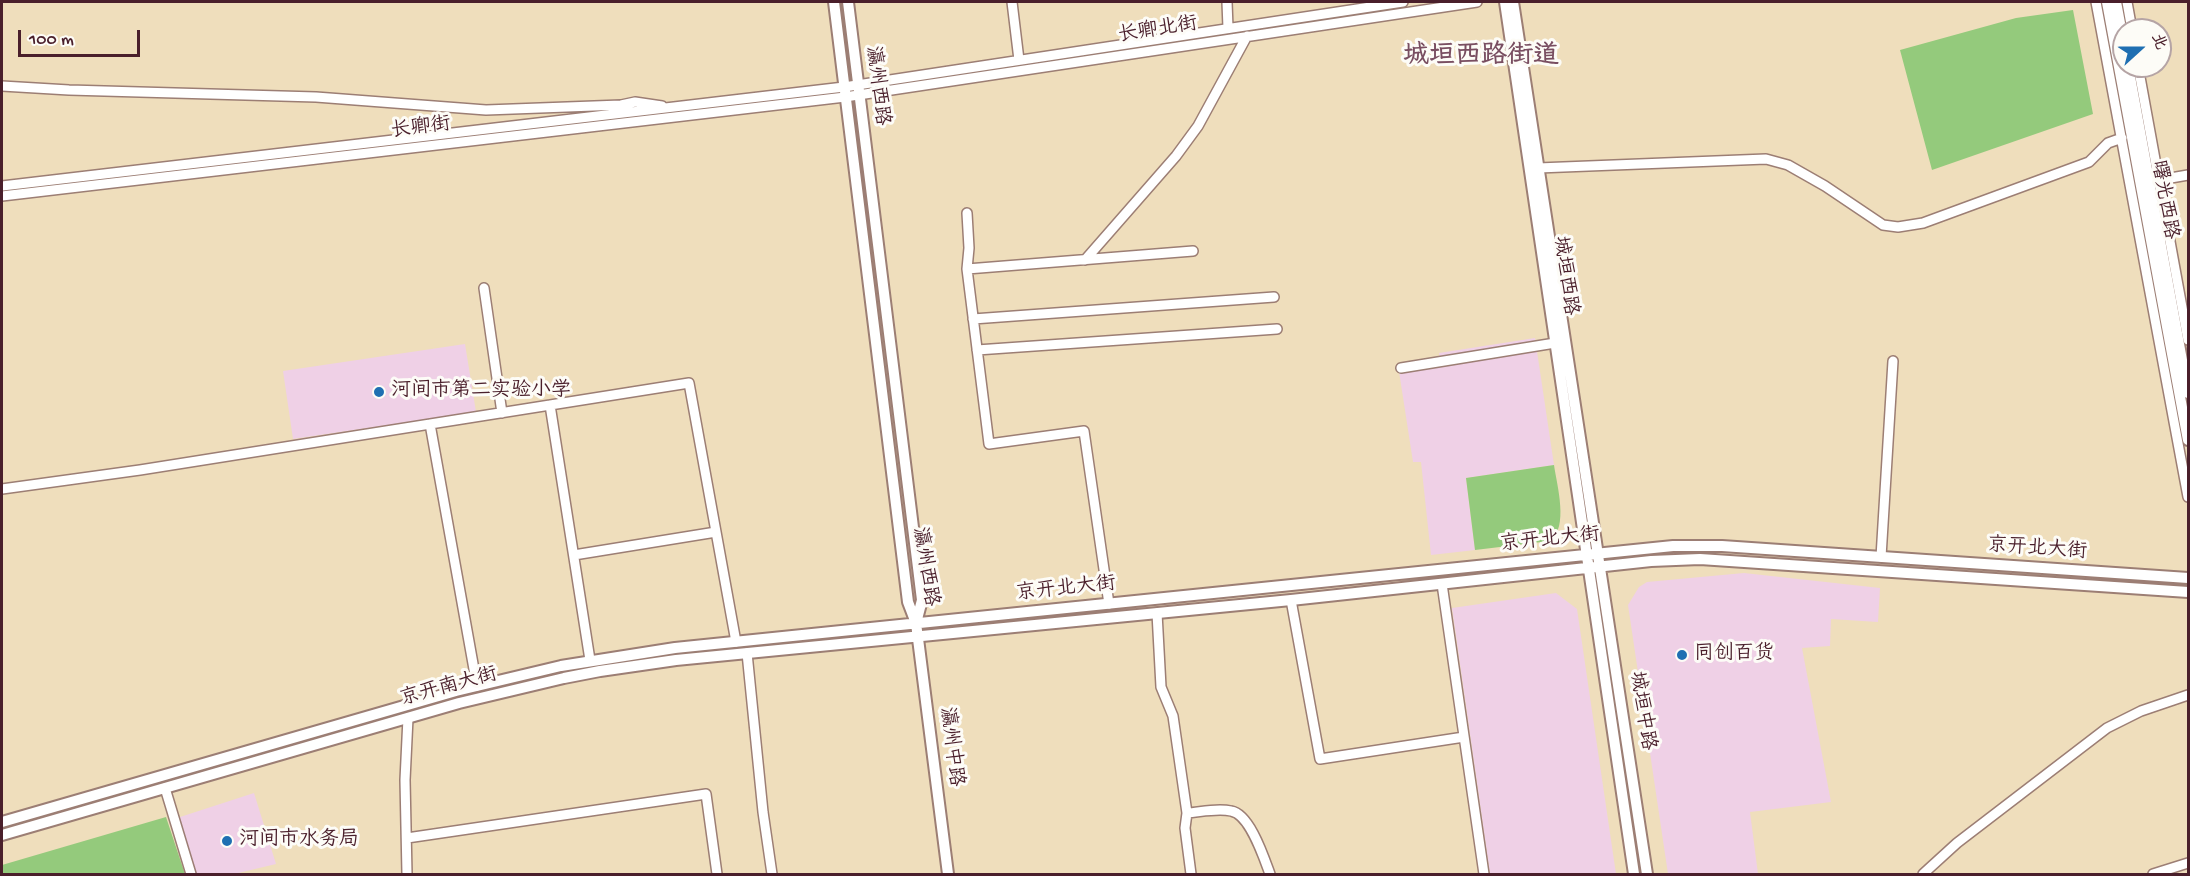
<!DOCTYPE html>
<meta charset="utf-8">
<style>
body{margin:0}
#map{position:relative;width:2190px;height:876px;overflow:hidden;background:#efdebc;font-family:"Gochi Hand","LXGW WenKai TC",sans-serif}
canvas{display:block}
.frame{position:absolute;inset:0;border:3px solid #4a1f2b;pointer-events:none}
.north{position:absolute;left:2112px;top:18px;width:60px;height:60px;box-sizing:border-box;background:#fdfcf7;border:2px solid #b5a4a5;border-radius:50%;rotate:69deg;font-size:16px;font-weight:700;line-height:24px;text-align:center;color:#4a1f2b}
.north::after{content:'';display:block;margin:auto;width:21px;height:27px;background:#1f6fb2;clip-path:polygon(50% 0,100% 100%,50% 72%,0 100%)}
.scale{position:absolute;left:18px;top:30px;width:122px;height:27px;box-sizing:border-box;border:3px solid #4a1f2b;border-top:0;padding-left:8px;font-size:18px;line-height:21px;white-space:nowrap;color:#4a1f2b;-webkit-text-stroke:4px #fdfcf7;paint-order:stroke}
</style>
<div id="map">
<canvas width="2190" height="876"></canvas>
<div class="frame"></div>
<div class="north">北</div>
<div class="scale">100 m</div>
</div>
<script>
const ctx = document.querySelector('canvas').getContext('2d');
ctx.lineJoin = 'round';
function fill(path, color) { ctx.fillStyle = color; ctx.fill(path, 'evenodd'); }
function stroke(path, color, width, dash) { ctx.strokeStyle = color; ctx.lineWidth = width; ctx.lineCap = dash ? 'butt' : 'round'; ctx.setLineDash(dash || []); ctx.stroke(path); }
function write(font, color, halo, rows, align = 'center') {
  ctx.font = font + ' "Gochi Hand","LXGW WenKai TC",sans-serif'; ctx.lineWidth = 6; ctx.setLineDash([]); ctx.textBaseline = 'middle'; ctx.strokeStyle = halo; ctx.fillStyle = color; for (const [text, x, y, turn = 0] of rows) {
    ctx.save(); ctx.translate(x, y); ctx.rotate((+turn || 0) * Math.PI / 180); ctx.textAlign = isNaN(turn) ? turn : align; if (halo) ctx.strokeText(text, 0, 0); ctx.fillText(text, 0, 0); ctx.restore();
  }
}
fill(new Path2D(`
 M1535 338 1554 465 1466 478 1475 550 1431 555 1421 462H1413L1398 365 1440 358 1439 353Z
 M465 344 476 412 293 439 283 371Z
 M1744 573 1880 588 1878 622 1831 619 1830 646 1802 648 1831 802 1750 812 1758 874H1668L1628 605 1639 587 1647 582Z
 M1556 593 1577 609 1616 874H1490L1452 608Z
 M254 793 276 864 234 874H194L177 818Z`), '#efd0e6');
fill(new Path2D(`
 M2073 10 2093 114 1932 170 1900 50 2016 18Z
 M1554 465C1557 486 1569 527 1550 541L1475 550 1466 478Z
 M166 817 185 874H2V865Z`), '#94ca7c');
const minor = new Path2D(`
 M1012 2 1019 60
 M1227 2 1228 28
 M2096 2 2188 497
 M2127 2 2132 30
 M2138 66 2188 340
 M2 86 69 90 316 97 486 110 621 105 635 102 662 106
 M1538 168 1766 159 1788 165 1825 186 1883 225 1898 227 1923 223 2089 162 2108 143 2122 138
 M2159 180 2188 175
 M2 186 844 87 1403 2
 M2 196 845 97 1477 2
 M967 213 969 248 967 269 989 444 1084 431 1109 604
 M1085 260 1176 156 1198 126 1247 36
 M967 269 1193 251
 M484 288 502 413
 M973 319 1274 297
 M977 350 1277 329
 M1401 368 1555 343
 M550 405 590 660
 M430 424 477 686
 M2 489 140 470 689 383 736 642
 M574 555 716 532
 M1881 557 1893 361
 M1442 584 1484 874
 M1291 600 1320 759 1464 737
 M1157 613 1161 687 1173 716 1187 813C1201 812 1217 808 1231 811 1250 814 1264 858 1270 874
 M747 653 763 812 772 874
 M165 788 191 874
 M1187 813 1185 828 1191 874
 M407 838 706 794 717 874
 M407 874 405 780 408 718
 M1923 874 1957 843 2107 728 2141 711 2188 695
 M2153 874 2188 863`);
const major = new Path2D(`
 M834 2 908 602 916 623 948 874
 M848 2 922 600 916 623
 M1505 2 1634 874
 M1513 2 1647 874
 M2107 2 2188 440
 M2116 2 2124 45
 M2128 66 2188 393
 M2 822 456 691 561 666 675 648 1673 546H1722L2188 578
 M2 835 459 703 564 678 600 671 676 660 1291 600 1651 561 1700 559 2188 592`);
stroke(minor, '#9c7e74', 12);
stroke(major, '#9c7e74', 14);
stroke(minor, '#fff', 9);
stroke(major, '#fff', 10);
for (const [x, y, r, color] of [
 [379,392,6,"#1f6fb2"],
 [1682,655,6,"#1f6fb2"],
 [227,841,6,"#1f6fb2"]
]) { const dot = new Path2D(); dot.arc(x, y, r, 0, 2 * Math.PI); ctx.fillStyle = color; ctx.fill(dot); stroke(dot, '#fdfcf7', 2); }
write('20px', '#4a1f2b', '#fdfcf7', [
 ["长卿北街",1158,31,-9],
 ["瀛州西路",876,86,83],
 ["长卿街",421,129,-7],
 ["曙光西路",2163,200,80],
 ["城垣西路",1564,276,82],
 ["京开北大街",1550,541,-6],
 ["京开北大街",2037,550,4],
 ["瀛州西路",924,567,81],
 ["京开北大街",1066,590,-6],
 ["京开南大街",449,688,-15],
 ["城垣中路",1641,711,81],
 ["瀛州中路",950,747,83]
]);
write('20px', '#4a1f2b', '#fdfcf7', [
 ["河间市第二实验小学",391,392],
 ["同创百货",1694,655],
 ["河间市水务局",239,841]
], 'left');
write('bold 26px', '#794e61', '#fdfcf7', [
 ["城垣西路街道",1481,58]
]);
</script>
